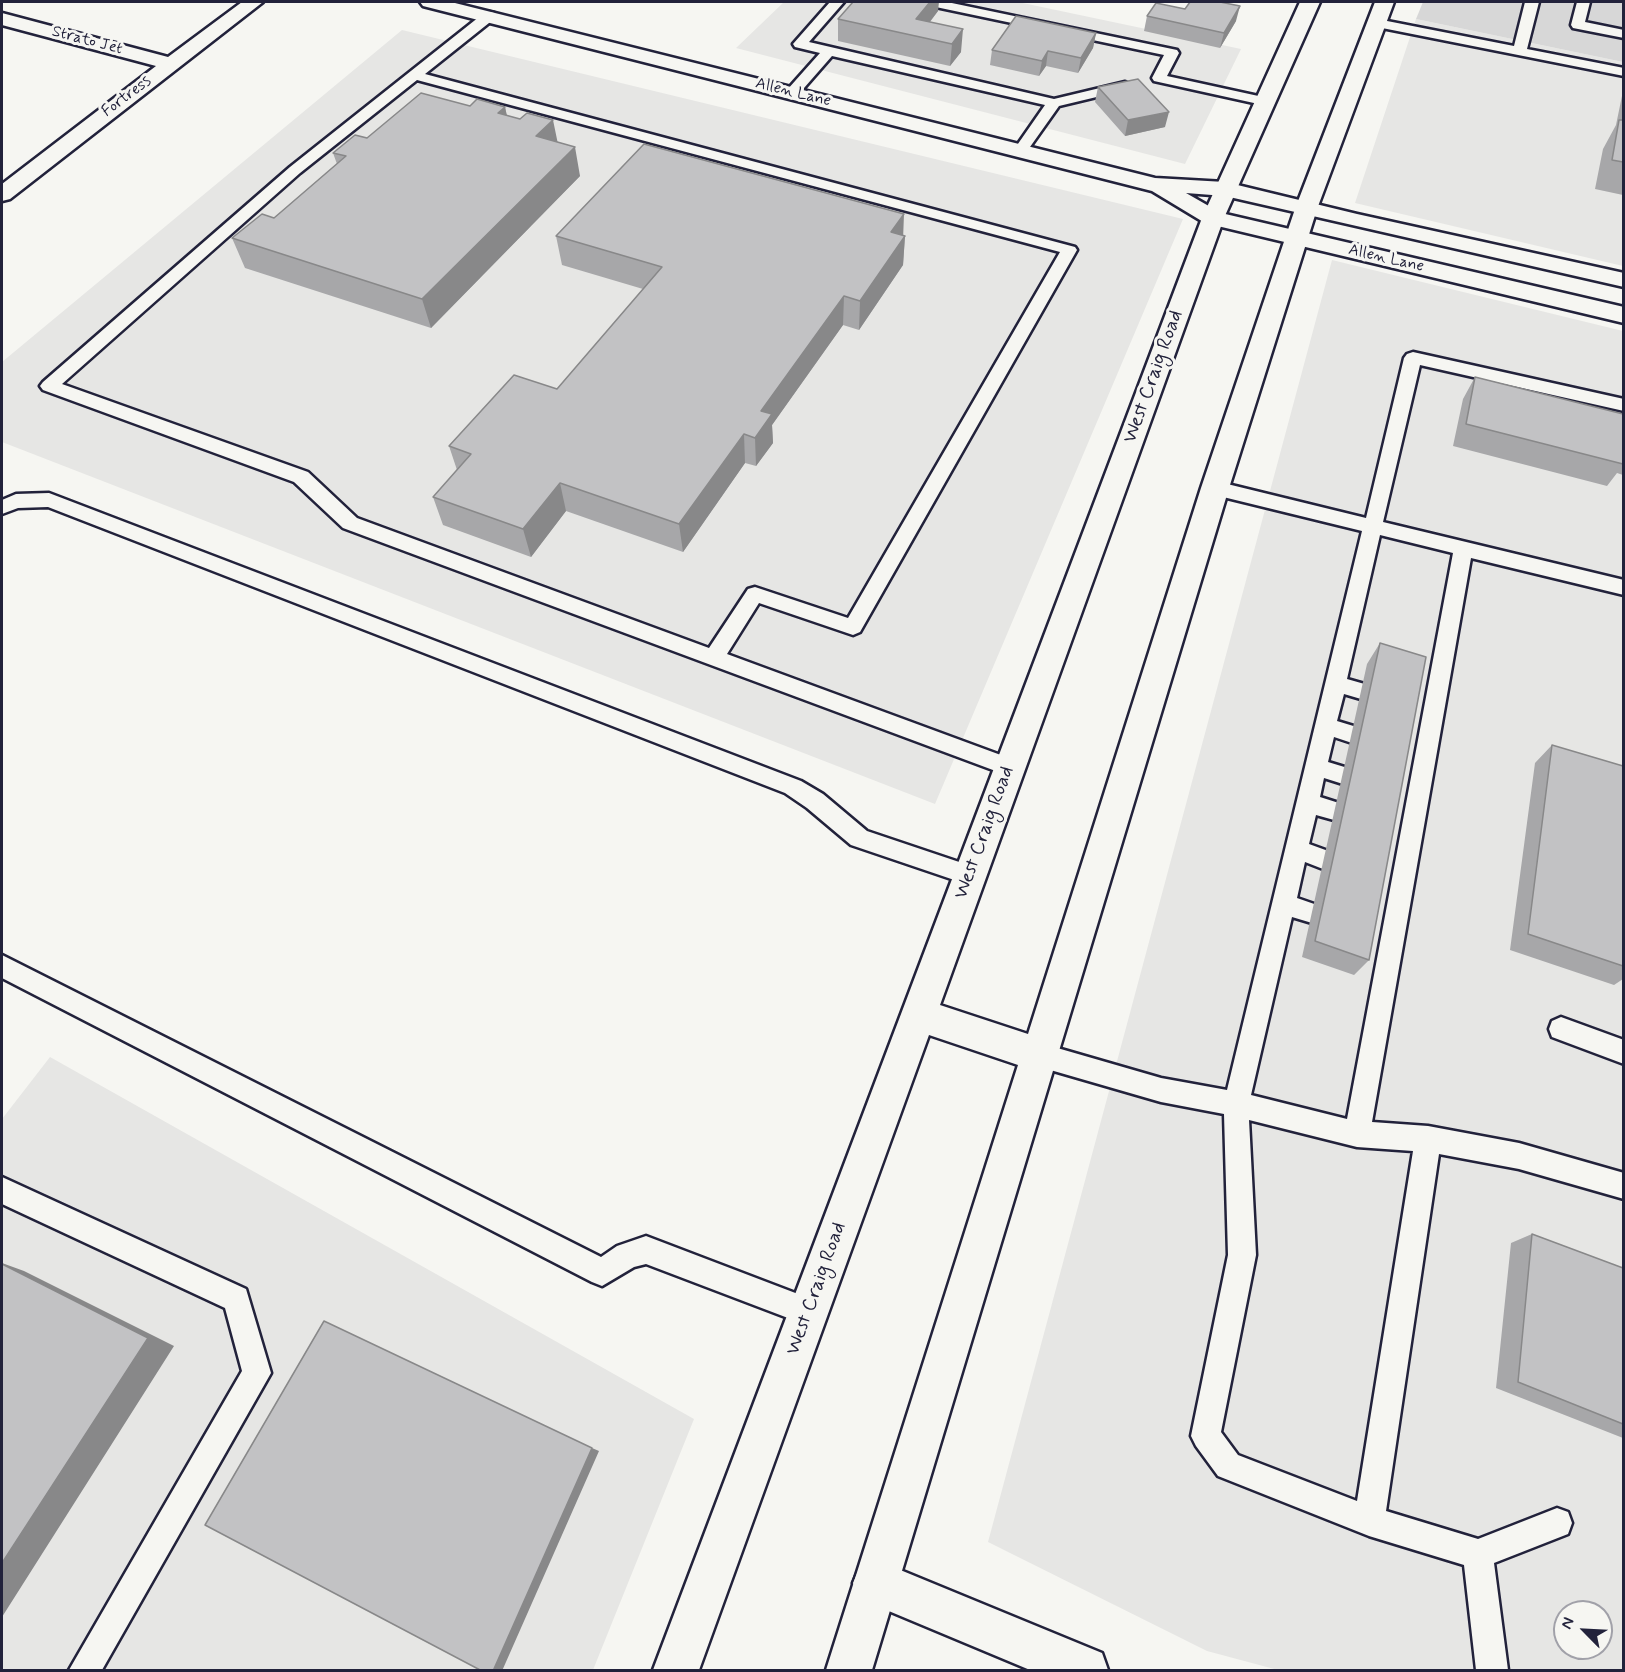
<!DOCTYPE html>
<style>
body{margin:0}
#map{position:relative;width:1625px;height:1672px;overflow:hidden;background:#f6f6f2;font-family:Mynerve,sans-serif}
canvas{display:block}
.frame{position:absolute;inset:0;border:3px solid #22223b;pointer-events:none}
.north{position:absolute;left:1553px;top:1600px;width:60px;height:60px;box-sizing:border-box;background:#f6f6f2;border:2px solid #a1a1a9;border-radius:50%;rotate:294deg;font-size:16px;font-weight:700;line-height:24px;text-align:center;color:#22223b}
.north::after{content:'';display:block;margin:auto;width:21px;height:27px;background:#22223b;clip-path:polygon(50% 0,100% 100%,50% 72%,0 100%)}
</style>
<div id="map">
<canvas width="1625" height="1672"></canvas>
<div class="frame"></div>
<div class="north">N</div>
</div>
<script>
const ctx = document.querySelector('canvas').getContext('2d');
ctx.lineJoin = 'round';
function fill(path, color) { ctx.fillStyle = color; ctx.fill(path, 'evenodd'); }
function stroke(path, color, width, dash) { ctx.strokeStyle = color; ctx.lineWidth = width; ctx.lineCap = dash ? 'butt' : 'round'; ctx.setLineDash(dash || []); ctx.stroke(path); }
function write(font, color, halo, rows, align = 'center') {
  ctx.font = font + ' Mynerve,sans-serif'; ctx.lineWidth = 6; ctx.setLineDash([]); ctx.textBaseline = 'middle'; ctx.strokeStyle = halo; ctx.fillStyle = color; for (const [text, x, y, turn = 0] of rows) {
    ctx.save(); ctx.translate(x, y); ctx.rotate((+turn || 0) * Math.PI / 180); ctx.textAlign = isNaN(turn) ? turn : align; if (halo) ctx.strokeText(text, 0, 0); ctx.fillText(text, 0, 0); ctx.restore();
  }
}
fill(new Path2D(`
 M784 2H1018L1241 49 1185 164 736 48Z
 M1416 19 1623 62V266L1355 203Z
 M402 30 1183 219 935 804 2 442V362Z
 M1332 260 1623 331V1670H1278L1207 1651 988 1542ZM1565 1612H1601V1648H1565Z
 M50 1057 694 1419 593 1670H2V1119Z`), '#e6e6e4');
fill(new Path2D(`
 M1423 2H1623V62L1416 19Z`), '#d7d7d7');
const service = new Path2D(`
 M830 2H844L809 42 1054 99 1125 82 1132 86 1130 89 1059 106 1025 154 1020 155 1013 151 1045 105 832 56 797 96H787L785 93 787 90 820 53 795 47 793 44Z
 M924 2H947L1177 50 1179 53 1167 76 1263 97 1270 101 1263 105 1154 81 1152 78 1164 55 931 6Z
 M1525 2H1539L1527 49 1624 68V76L1377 27 1370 23 1377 19 1514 46Z
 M1577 2H1590L1585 22 1624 30V38L1573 28 1571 25Z
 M489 12 494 13 496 16 494 19 425 74 1075 247 1077 250 860 632 853 635 759 603 727 654 1017 761 1020 767 1017 773 1009 776 1001 773 343 528 294 482 43 390 40 386 43 382 290 167 484 13ZM417 80 1060 252 848 618 755 587 748 589 709 648 357 518 308 472 62 384 300 173Z
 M1413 352 1624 399V411L1420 365 1383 522 1624 580V595L1471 558 1372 1122 1428 1126 1519 1143 1624 1173V1199L1519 1169 1439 1154 1386 1511 1478 1539 1557 1508 1568 1512 1572 1523 1568 1534 1494 1563 1508 1670H1476L1464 1565 1369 1536 1218 1476 1196 1446 1191 1436 1228 1255 1224 1114 1161 1102 1040 1067 1031 1063 1028 1055 1031 1047 1040 1043 1161 1078 1227 1090 1362 531 1215 495 1208 493 1206 488 1208 483 1215 481 1366 518 1404 358 1407 354ZM1380 535 1453 553 1347 1119 1251 1095 1292 917 1312 923 1320 920 1324 913 1320 906 1297 898 1305 862 1323 869 1331 866 1334 859 1331 852 1309 844 1316 815 1334 820 1342 818 1345 811 1342 804 1320 797 1324 778 1343 784 1351 781 1354 775 1351 769 1328 762 1334 737 1352 743 1360 740 1363 734 1360 728 1337 721 1344 694 1361 699 1368 697 1371 691 1368 685 1347 679ZM1249 1120 1357 1147 1413 1151 1357 1501 1238 1455 1221 1432 1256 1255Z
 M49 493 801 781 823 794 867 831 977 868 980 875 977 882 969 885 851 845 807 808 785 793 48 507 18 508 2 514V500L16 494Z
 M2 955 601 1257 617 1246 646 1236 819 1302 823 1312 819 1322 809 1326 646 1264 634 1267 602 1286 592 1282 2 978Z
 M1561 1017 1624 1040V1064L1552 1037 1549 1029 1552 1021Z
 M2 1177 246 1289 271 1373 102 1670H69L242 1371 225 1308 2 1204Z`);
const minor = new Path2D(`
 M242 2H263L10 199 2 201V184L156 66 2 25V13L168 57Z
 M876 1560 1102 1653 1108 1670H1030L860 1599 853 1583 860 1567Z`);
const secondary = new Path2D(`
 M420 2H451L1155 178 1225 182 1357 214 1624 273V287L1225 196 1186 193 1221 213 1624 307V323L1205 223 1152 191 423 6Z`);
const primary = new Path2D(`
 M1300 2H1320L1224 218 940 1005 1028 1034 1201 488 1295 209 1375 2H1394L1317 209 1229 488 872 1670H826L1018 1065 929 1035 699 1670H653L1202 218Z`);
stroke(service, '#22223b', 5);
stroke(minor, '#22223b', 5);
stroke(secondary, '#22223b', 5);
stroke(primary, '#22223b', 5);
fill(service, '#f6f6f2');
fill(minor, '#f6f6f2');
fill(secondary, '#f6f6f2');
fill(primary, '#f6f6f2');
fill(new Path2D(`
 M1185 9 1236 21 1220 48 1144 31 1147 16Z
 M938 11 930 22 961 52 950 66 838 41V19Z
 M1096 33 1093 48 1078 73 1046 66 1039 76 990 65 992 50Z
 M1098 87 1165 127 1125 136 1095 102Z
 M1623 91V195L1595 189 1603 149 1616 125Z
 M470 106 505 107 507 116 557 142 580 176 431 328 245 268 232 238 274 218 337 164 333 153Z
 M556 236H905L903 265 859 330 843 325 772 425 773 443 756 466 745 463 683 552 566 511 531 557 443 525 433 497 457 470 449 446 557 389 643 289 562 265Z
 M1475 377 1623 414V475L1617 473 1607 486 1453 446 1463 399Z
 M1380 643 1369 960 1354 975 1302 957 1367 664Z
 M1552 745 1623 766V979L1614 985 1510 950 1535 763Z
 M1532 1234 1623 1268V1438L1496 1388 1511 1243Z`), '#a7a7a9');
fill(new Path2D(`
 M930 2H939L938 11 918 37 916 19Z
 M1240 6 1236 21 1220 48 1224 33Z
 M963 29 961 52 950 66 952 44Z
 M1096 33 1093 48 1078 73 1081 58Z
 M1048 51 1046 66 1039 76 1042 61Z
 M505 107 511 136 498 113Z
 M1169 112 1165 127 1125 136 1128 120Z
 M553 120 559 149 536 136Z
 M575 147 580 176 431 328 422 299Z
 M904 214 903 240 905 236 903 265 859 330 860 301 891 232Z
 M844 296 843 325 772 425 773 443 756 466 755 438 761 411Z
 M744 434 745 463 683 552 679 524Z
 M560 483 566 511 531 557 523 529Z
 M2 1263 24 1271 174 1346 2 1617Z
 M592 1448 599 1451 502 1671H493Z`), '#888889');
const building = new Path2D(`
 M853 2H930L916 19 963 29 952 44 838 19Z
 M1190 2H1220L1240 6 1224 33 1147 16 1156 3 1185 9Z
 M1016 16 1096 33 1081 58 1048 51 1042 61 992 50Z
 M1138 79 1169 112 1128 120 1098 87Z
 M421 93 470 106 477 99 505 107 498 113 520 119 527 113 553 120 536 136 575 147 422 299 232 238 262 214 274 218 346 156 333 153 355 135 367 138Z
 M1619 120H1623V162L1612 160Z
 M644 144 904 214 891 232 905 236 860 301 844 296 761 411 772 414 755 438 744 434 679 524 560 483 523 529 433 497 471 454 449 446 514 375 557 389 662 267 556 236Z
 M1475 377 1623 414V464L1466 424Z
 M1380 643 1426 657 1369 960 1315 941Z
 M1552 745 1623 766V966L1528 934Z
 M1532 1234 1623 1268V1424L1518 1382Z
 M2 1264 148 1338 2 1563Z
 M324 1321 592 1448 493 1671H482L205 1525Z`);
fill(building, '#c2c2c4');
stroke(building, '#888889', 1.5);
write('16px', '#22223b', '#f6f6f2', [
 ["Strato Jet",87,41,15],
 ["Allen Lane",793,93,14],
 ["Fortress",127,97,-37],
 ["Allen Lane",1386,259,13]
]);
write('20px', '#22223b', '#f6f6f2', [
 ["West Craig Road",1154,377,-70],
 ["West Craig Road",985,833,-70],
 ["West Craig Road",817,1289,-70]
]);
</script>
